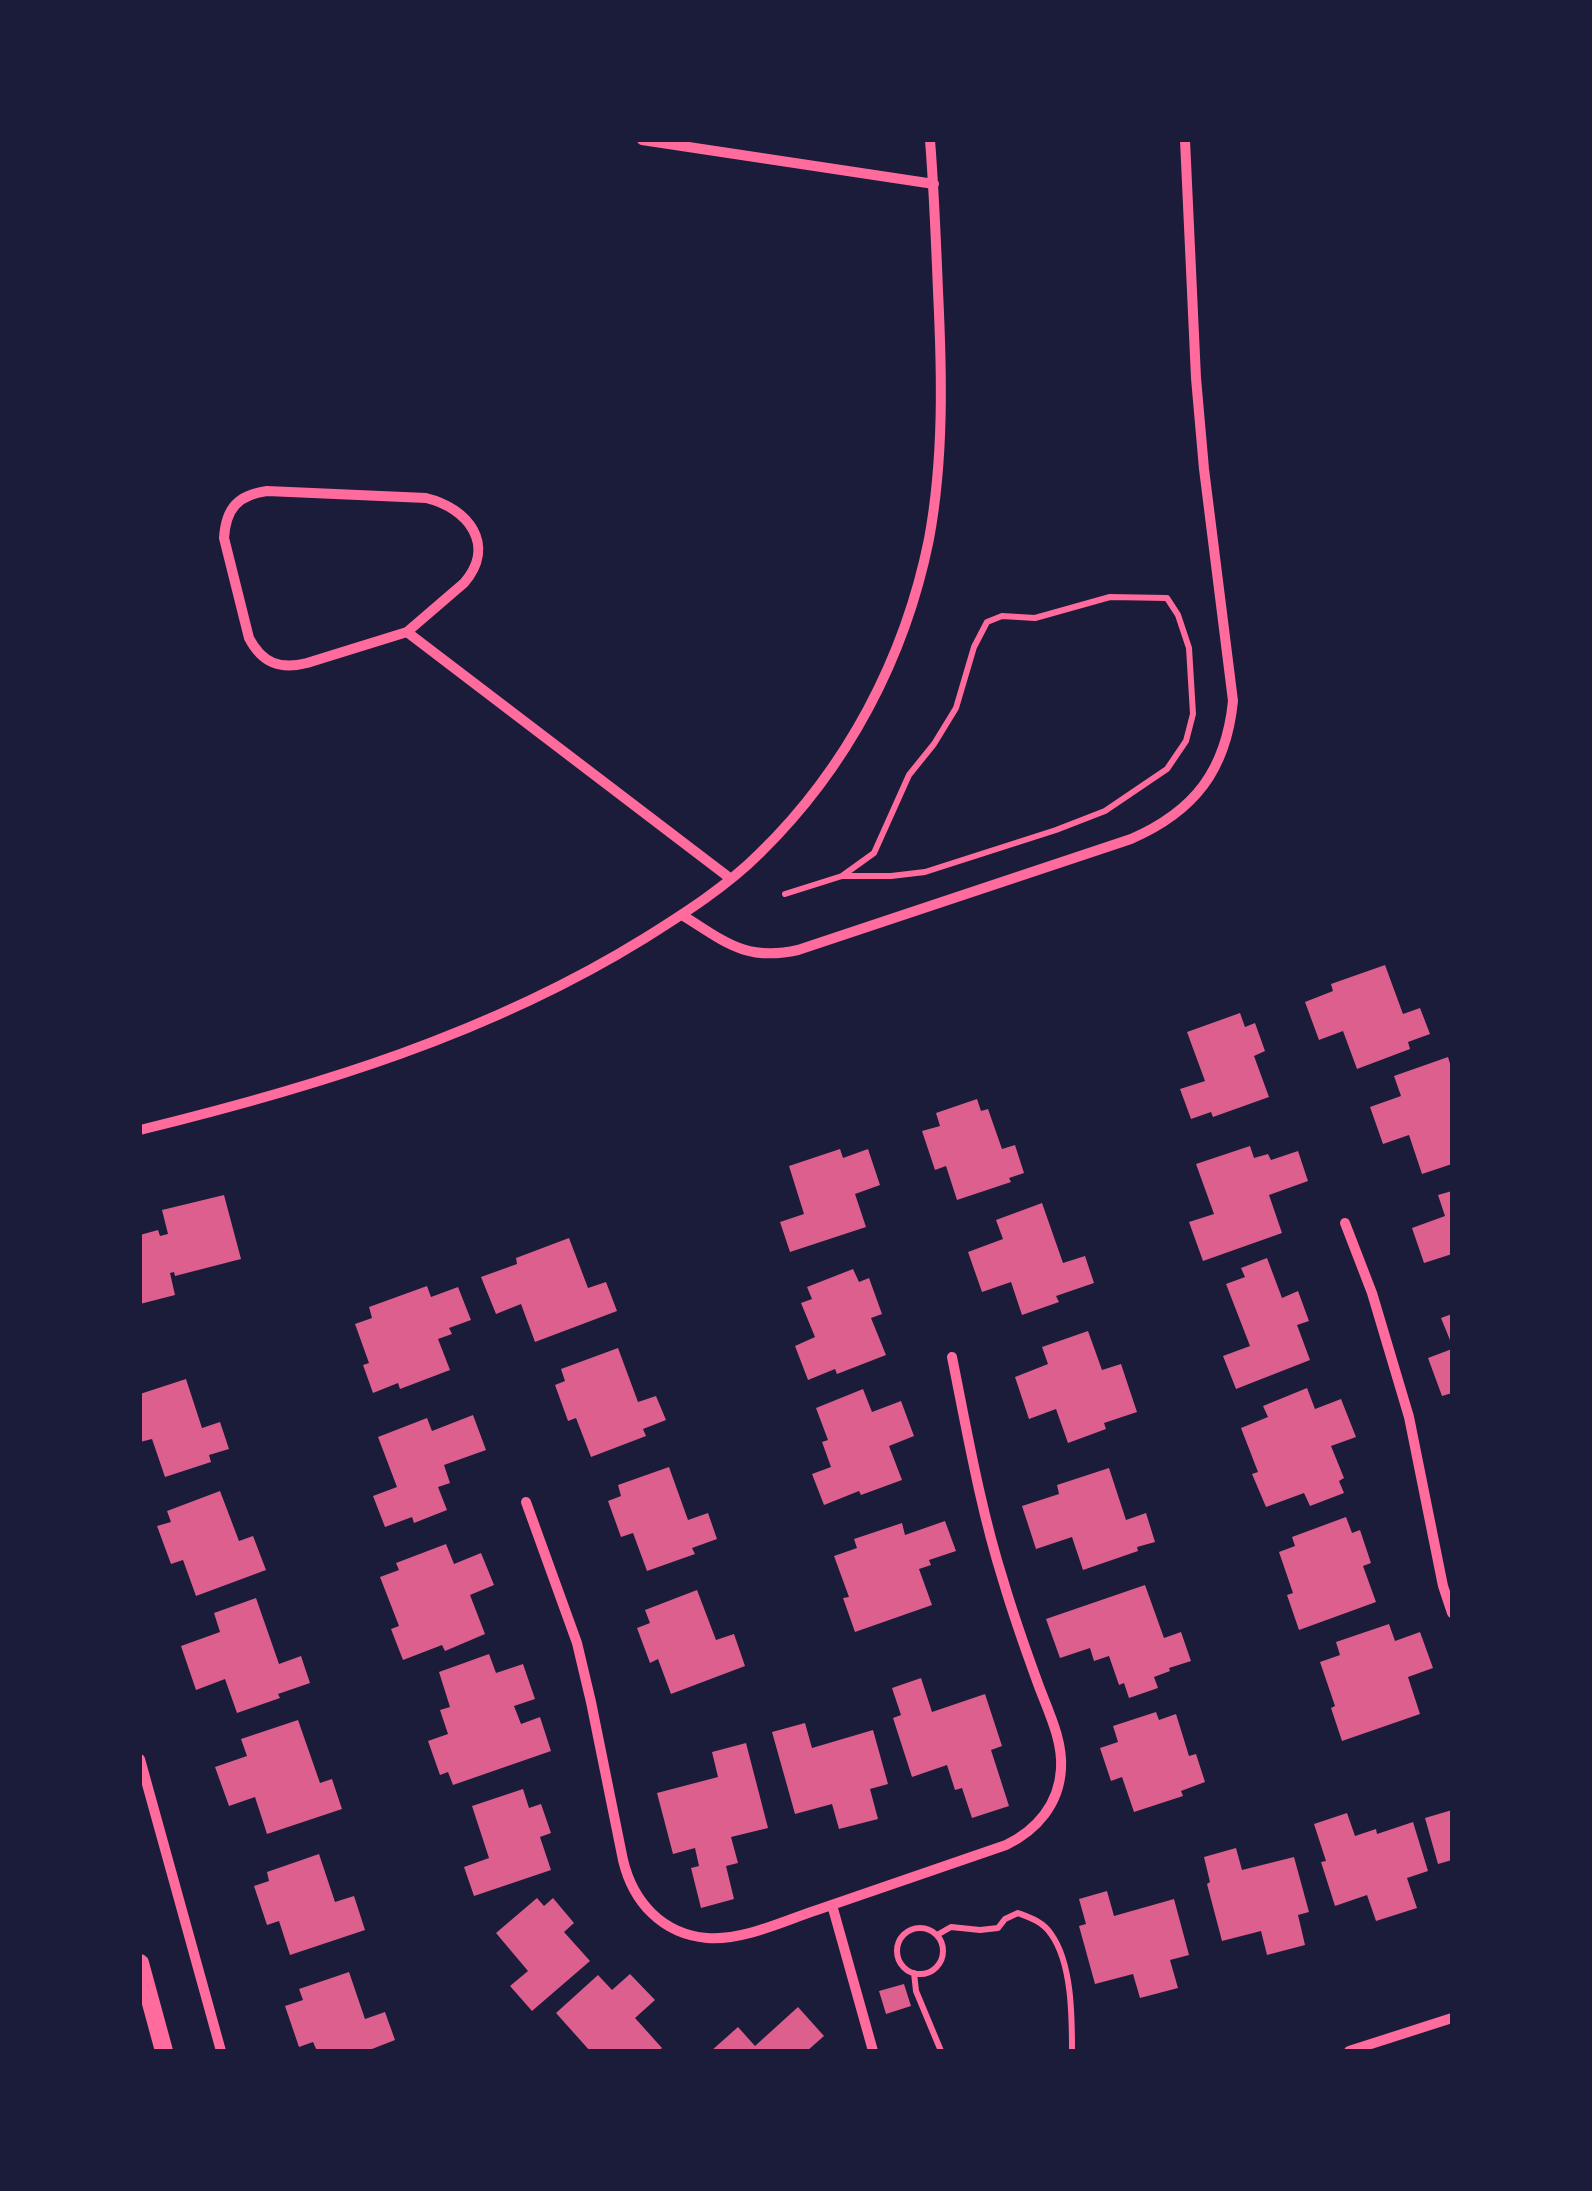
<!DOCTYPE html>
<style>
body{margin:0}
#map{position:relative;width:1592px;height:2191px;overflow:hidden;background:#1b1b3a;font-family:Inter,sans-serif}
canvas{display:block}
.frame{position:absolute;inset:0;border:142px solid #1b1b3a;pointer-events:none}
</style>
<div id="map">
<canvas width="1592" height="2191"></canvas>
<div class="frame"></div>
</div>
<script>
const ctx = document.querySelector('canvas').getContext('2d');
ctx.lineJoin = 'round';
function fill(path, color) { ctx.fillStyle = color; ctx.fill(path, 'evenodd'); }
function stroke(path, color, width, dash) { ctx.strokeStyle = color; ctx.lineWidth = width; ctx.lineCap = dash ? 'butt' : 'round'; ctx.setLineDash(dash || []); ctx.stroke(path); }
fill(new Path2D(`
 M1385 965 1403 1014 1420 1008 1430 1034 1408 1042 1410 1049 1357 1069 1343 1031 1319 1040 1305 1002 1333 991 1331 984Z
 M1240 1013 1245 1027 1255 1023 1265 1051 1254 1056 1269 1097 1213 1117 1211 1112 1191 1119 1180 1089 1205 1081 1187 1032Z
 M1448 1057 1452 1070V1164L1422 1174 1409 1135 1383 1144 1370 1107 1401 1096 1394 1076Z
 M977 1099 981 1111 988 1109 1002 1149 1015 1145 1024 1173 1009 1178 1011 1182 957 1200 946 1166 935 1170 922 1131 940 1126 936 1113Z
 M1250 1146 1254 1158 1268 1154 1271 1160 1298 1151 1308 1181 1269 1195 1282 1233 1203 1261 1189 1222 1214 1214 1196 1164Z
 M840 1149 843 1158 868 1149 880 1185 855 1194 866 1227 790 1252 780 1222 804 1214 789 1166Z
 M1452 1191V1254L1424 1263 1412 1228 1445 1216 1438 1195Z
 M224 1195 241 1259 175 1276 174 1272 170 1273 175 1295 140 1304V1235L158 1230 160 1236 168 1234 162 1210Z
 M1042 1203 1063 1263 1085 1256 1094 1283 1056 1296 1059 1302 1022 1315 1011 1282 982 1292 968 1252 1003 1239 996 1220Z
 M569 1238 588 1288 606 1282 617 1311 535 1342 521 1304 496 1314 481 1277 517 1264 516 1258Z
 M1267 1258 1282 1298 1298 1291 1309 1321 1297 1325 1310 1360 1236 1389 1223 1356 1250 1346 1226 1284 1245 1277 1241 1268Z
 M853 1269 859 1282 869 1278 882 1314 871 1318 886 1355 837 1374 835 1369 808 1380 795 1346 815 1337 801 1303 812 1299 807 1287Z
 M427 1286 431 1297 458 1287 471 1320 449 1328 452 1334 438 1339 450 1370 400 1389 398 1383 373 1393 363 1365 369 1363 355 1324 372 1318 369 1307Z
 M1452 1314V1345L1441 1318Z
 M1088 1331 1102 1370 1121 1364 1137 1412 1104 1423 1106 1429 1068 1443 1056 1409 1029 1419 1015 1377 1048 1364 1042 1347Z
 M618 1348 638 1402 656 1396 666 1420 643 1429 646 1436 591 1457 576 1418 568 1421 555 1385 565 1381 561 1369Z
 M1452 1349V1393L1442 1396 1428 1358Z
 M186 1379 202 1428 220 1422 229 1449 209 1455 211 1462 165 1477 152 1439 140 1442V1410L142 1409 140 1394Z
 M1307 1388 1315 1409 1341 1399 1356 1437 1331 1446 1344 1478 1339 1481 1344 1493 1310 1506 1304 1493 1266 1507 1252 1474 1258 1472 1241 1428 1268 1417 1263 1406Z
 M863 1389 872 1412 901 1401 914 1436 889 1446 902 1480 861 1495 859 1491 824 1505 812 1474 831 1467 822 1442 828 1440 816 1408Z
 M473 1415 486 1450 444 1465 450 1483 438 1487 447 1510 414 1523 412 1517 385 1527 373 1496 397 1487 378 1437 427 1418 432 1431Z
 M669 1467 688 1520 708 1513 717 1539 692 1548 695 1554 647 1571 633 1533 621 1537 608 1501 621 1496 618 1485Z
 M1109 1468 1126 1520 1146 1513 1155 1542 1137 1547 1138 1551 1083 1570 1072 1537 1036 1549 1022 1506 1059 1494 1057 1485Z
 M220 1491 239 1541 253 1536 266 1570 196 1596 183 1560 171 1564 157 1526 171 1522 167 1511Z
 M1346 1517 1352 1533 1360 1530 1371 1563 1363 1566 1376 1602 1299 1630 1287 1595 1293 1593 1279 1552 1295 1546 1292 1537Z
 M945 1521 956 1551 929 1560 931 1565 919 1569 932 1605 855 1632 843 1598 849 1597 834 1556 857 1548 854 1539 902 1523 905 1535Z
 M446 1544 454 1564 481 1553 494 1585 470 1595 485 1634 445 1651 442 1645 403 1660 391 1629 399 1626 380 1577 399 1570 396 1563Z
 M1145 1585 1164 1638 1181 1632 1191 1661 1169 1668 1170 1671 1154 1677 1158 1688 1129 1698 1124 1683 1119 1685 1109 1656 1094 1661 1090 1648 1060 1658 1046 1619Z
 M697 1590 716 1640 734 1634 745 1666 671 1694 658 1659 650 1663 637 1628 650 1623 645 1610Z
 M256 1598 279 1664 301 1656 310 1683 278 1694 280 1698 237 1713 225 1679 196 1690 181 1646 220 1632 214 1613Z
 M1389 1624 1395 1641 1420 1632 1433 1668 1408 1677 1420 1714 1342 1741 1331 1708 1335 1706 1320 1662 1340 1655 1336 1642Z
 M489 1654 496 1673 523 1664 535 1699 514 1706 521 1724 540 1717 551 1751 453 1785 448 1772 440 1775 428 1741 448 1734 440 1710 450 1707 439 1672Z
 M921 1678 932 1712 985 1694 1002 1746 991 1750 1009 1806 972 1818 962 1788 955 1790 947 1765 912 1777 893 1718 901 1715 892 1688Z
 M1156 1712 1159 1720 1176 1714 1189 1756 1196 1754 1205 1782 1181 1791 1183 1796 1134 1812 1122 1777 1111 1781 1100 1748 1118 1742 1113 1726Z
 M298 1720 320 1783 332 1779 342 1809 267 1834 255 1797 229 1806 215 1767 247 1756 241 1739Z
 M805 1723 812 1748 873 1730 888 1784 870 1789 878 1819 839 1829 832 1804 795 1814 772 1732Z
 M746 1743 768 1828 731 1837 738 1863 726 1866 734 1899 701 1908 691 1868 699 1866 695 1848 673 1854 657 1793 718 1777 712 1752Z
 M523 1789 529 1808 541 1804 551 1833 540 1837 551 1870 474 1896 464 1867 489 1858 472 1806Z
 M1452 1810V1860L1438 1864 1425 1818Z
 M1347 1813 1355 1836 1376 1829 1377 1834 1413 1822 1428 1871 1407 1878 1417 1908 1376 1921 1367 1895 1335 1906 1321 1862 1326 1861 1314 1824Z
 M1236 1848 1242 1870 1294 1857 1309 1912 1298 1915 1305 1945 1267 1955 1261 1931 1222 1941 1207 1884 1210 1882 1204 1857Z
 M319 1854 335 1902 354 1896 365 1930 290 1955 279 1921 267 1925 254 1886 269 1881 267 1872Z
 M1107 1891 1114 1916 1174 1899 1189 1955 1170 1960 1178 1988 1140 1998 1133 1974 1095 1984 1079 1926 1086 1924 1079 1899Z
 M537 1898 544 1906 553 1898 574 1923 564 1932 590 1961 532 2011 510 1986 528 1971 496 1933Z
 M349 1972 365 2019 385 2012 395 2040 372 2049 373 2051H317L313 2042 299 2047 285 2006 303 2000 299 1989Z
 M630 1974 655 2000 635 2018 662 2048 659 2051H590L556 2013 598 1975 612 1990Z
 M904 1984 911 2006 886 2014 879 1991Z
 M798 2007 824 2036 807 2051H711L738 2027 755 2046Z`), '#dd5f8e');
stroke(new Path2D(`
 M785 894 842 876H891L925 872 1056 830 1105 811 1167 769 1186 741 1193 714 1189 648 1178 615 1167 598 1110 597 1035 618 1002 616 987 622 974 647 956 708 934 744 909 775 874 853 842 876
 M897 1951a23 23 0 1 1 46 0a23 23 0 1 1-46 0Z
 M937 1935 951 1927 980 1930 998 1928 1005 1919 1018 1913C1031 1918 1043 1922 1051 1934 1072 1963 1072 2017 1072 2051
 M914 1973 916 1991 941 2051`), '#ff6b9d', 6);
stroke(new Path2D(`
 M642 140 934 184
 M267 491 426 498C468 508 497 545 464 583L407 632 307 663C280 670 262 663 249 638L224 538C226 508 238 495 267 491Z
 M407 632 731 879
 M682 915C724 941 745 962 798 950L1131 839C1195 811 1226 770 1233 701L1204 469 1196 378 1185 140
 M140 1130C316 1087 490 1034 645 938 685 913 727 886 760 853 847 768 905 658 929 539 944 458 942 373 938 291 936 240 934 190 930 140
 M1345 1223 1372 1293 1409 1417 1443 1586 1452 1613
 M526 1502 577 1643 591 1702 623 1860C633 1902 662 1934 707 1938 743 1941 783 1921 817 1910 880 1888 943 1867 1006 1845 1037 1830 1059 1804 1061 1769 1063 1739 1047 1709 1037 1681 1025 1648 1013 1614 1003 1580 980 1507 967 1431 952 1357
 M140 1759 221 2051
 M832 1905 873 2051
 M1349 2051 1452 2018`), '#ff6b9d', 10);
stroke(new Path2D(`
 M140 1963 164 2051`), '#ff6b9d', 18);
</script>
